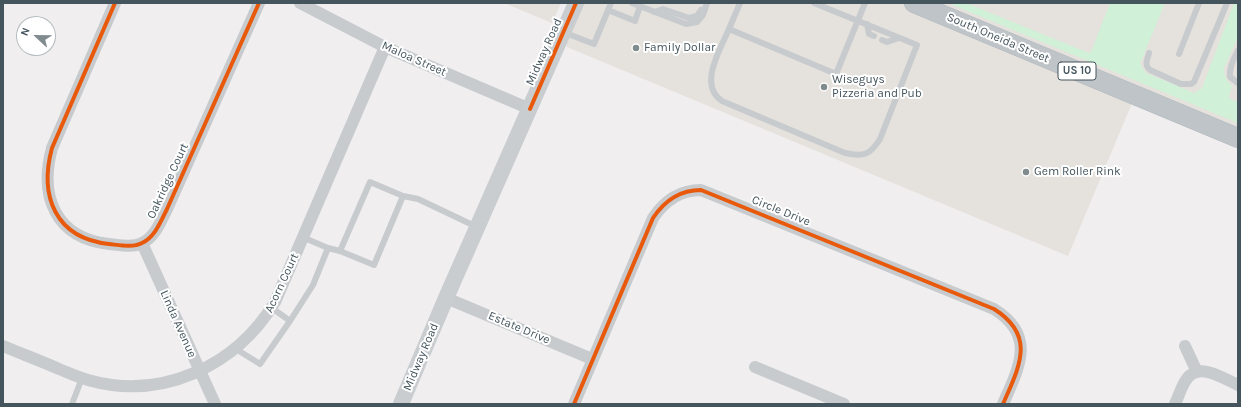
<!DOCTYPE html>
<style>
body{margin:0}
#map{position:relative;width:1241px;height:407px;overflow:hidden;background:#f0eeef;font-family:Karla,sans-serif}
canvas{display:block}
.frame{position:absolute;inset:0;border:4px solid #44555d;pointer-events:none}
.north{position:absolute;left:16px;top:16px;width:40px;height:40px;box-sizing:border-box;background:#fff;border:1px solid #b4bbbe;border-radius:50%;rotate:292deg;font-size:11px;font-weight:700;line-height:16px;text-align:center;color:#44555d}
.north::after{content:'';display:block;margin:auto;width:14px;height:18px;background:#808b90;clip-path:polygon(50% 0,100% 100%,50% 72%,0 100%)}
</style>
<div id="map">
<canvas width="1241" height="407"></canvas>
<div class="frame"></div>
<div class="north">N</div>
</div>
<script>
const ctx = document.querySelector('canvas').getContext('2d');
ctx.lineJoin = 'round';
function fill(path, color) { ctx.fillStyle = color; ctx.fill(path, 'evenodd'); }
function stroke(path, color, width, dash) { ctx.strokeStyle = color; ctx.lineWidth = width; ctx.lineCap = dash ? 'butt' : 'round'; ctx.setLineDash(dash || []); ctx.stroke(path); }
function write(font, color, halo, rows, align = 'center') {
  ctx.font = font + ' Karla,sans-serif'; ctx.lineWidth = 4; ctx.setLineDash([]); ctx.textBaseline = 'middle'; ctx.strokeStyle = halo; ctx.fillStyle = color; for (const [text, x, y, turn = 0] of rows) {
    ctx.save(); ctx.translate(x, y); ctx.rotate((+turn || 0) * Math.PI / 180); ctx.textAlign = isNaN(turn) ? turn : align; if (halo) ctx.strokeText(text, 0, 0); ctx.fillText(text, 0, 0); ctx.restore();
  }
}
fill(new Path2D(`
 M504 3H561L552 23Z
 M578 3H1238V138L1135 96 1068 256 567 47 563 27Z`), '#e5e1dc');
fill(new Path2D(`
 M948 3H966L1089 53 1091 52 1110 3H1165L1140 64 1146 73 1194 93 1202 88 1234 3H1238V37L1224 68C1224 76 1227 81 1232 86L1229 97 1230 99 1238 102V123Z`), '#d1f0d8');
const trunk = new Path2D(`
 M914 3 1238 138`);
stroke(trunk, '#b3babf', 20);
stroke(new Path2D(`
 M632 3 686 24 697 22 703 15 707 3
 M740 3 729 29 836 74 865 3
 M608 10 635 21 640 6
 M654 12 663 9 689 18 697 16 701 10
 M867 24 869 34 874 36
 M729 29C720 50 698 85 722 101L845 153C864 157 870 155 880 139L917 45 814 3
 M563 32 594 44 611 3
 M882 40 887 42 899 38
 M1238 50C1234 59 1229 67 1230 77L1238 83
 M1149 53C1147 60 1144 65 1150 70L1181 84H1191L1194 82 1227 3
 M1179 54 1199 3
 M403 196 418 199 477 227
 M328 248 340 251 374 265 403 196 370 182 340 251
 M290 321 313 285 328 248 302 237
 M236 349 260 364 290 321 272 308
 M72 404 82 378`), '#c7cbce', 6);
stroke(new Path2D(`
 M115 3 52 148C39 196 55 238 109 244 119 245 133 248 142 243 155 237 161 221 167 209L259 3
 M300 3 385 47 530 109
 M142 243 215 404
 M446 298 592 359
 M3 346C22 354 41 361 59 369 69 373 78 377 88 380 162 401 236 366 275 302L385 47
 M1185 346 1197 372
 M755 367 844 404
 M574 404 653 218C665 200 680 190 701 190L994 309C1037 336 1019 367 1003 404
 M1175 404C1179 396 1181 387 1186 380 1198 361 1223 378 1238 385`), '#c7cbce', 12);
stroke(new Path2D(`
 M401 404 446 298 576 3`), '#c9cdd0', 16);
stroke(trunk, '#bec4c8', 19);
stroke(new Path2D(`
 M115 3 52 148C39 196 55 238 109 244 119 245 133 248 142 243 155 237 161 221 167 209L259 3
 M530 109 576 3
 M574 404 653 218C665 200 680 190 701 190L994 309C1037 336 1019 367 1003 404`), '#e8590c', 4);
for (const [x, y, r, color] of [
 [636,48,4,"#808b90"],
 [824,87,4,"#808b90"],
 [1026,172,4,"#808b90"]
]) { const dot = new Path2D(); dot.arc(x, y, r, 0, 2 * Math.PI); ctx.fillStyle = color; ctx.fill(dot); stroke(dot, '#fff', 1.5); }
for (const [x, y, w] of [
 [1077,71,38]
]) { const box = new Path2D(); box.roundRect(x - w / 2, y - 9, w, 18, 3); ctx.fillStyle = '#fff'; ctx.fill(box); stroke(box, '#44555d', 1); }
write('bold 11px', '#44555d', null, [
 ["US 10",1077,71]
]);
write('12px', '#44555d', '#fff', [
 ["South Oneida Street",998,38,23],
 ["Midway Road",544,52,-66],
 ["Maloa Street",414,59,24],
 ["Oakridge Court",168,181,-65],
 ["Circle Drive",781,211,22],
 ["Acorn Court",282,283,-65],
 ["Linda Avenue",178,324,66],
 ["Estate Drive",519,328,23],
 ["Midway Road",421,357,-67]
]);
write('12px', '#44555d', '#fff', [
 ["Family Dollar",644,48],
 ["Wiseguys",832,80],
 ["Pizzeria and Pub",832,94],
 ["Gem Roller Rink",1034,172]
], 'left');
</script>
